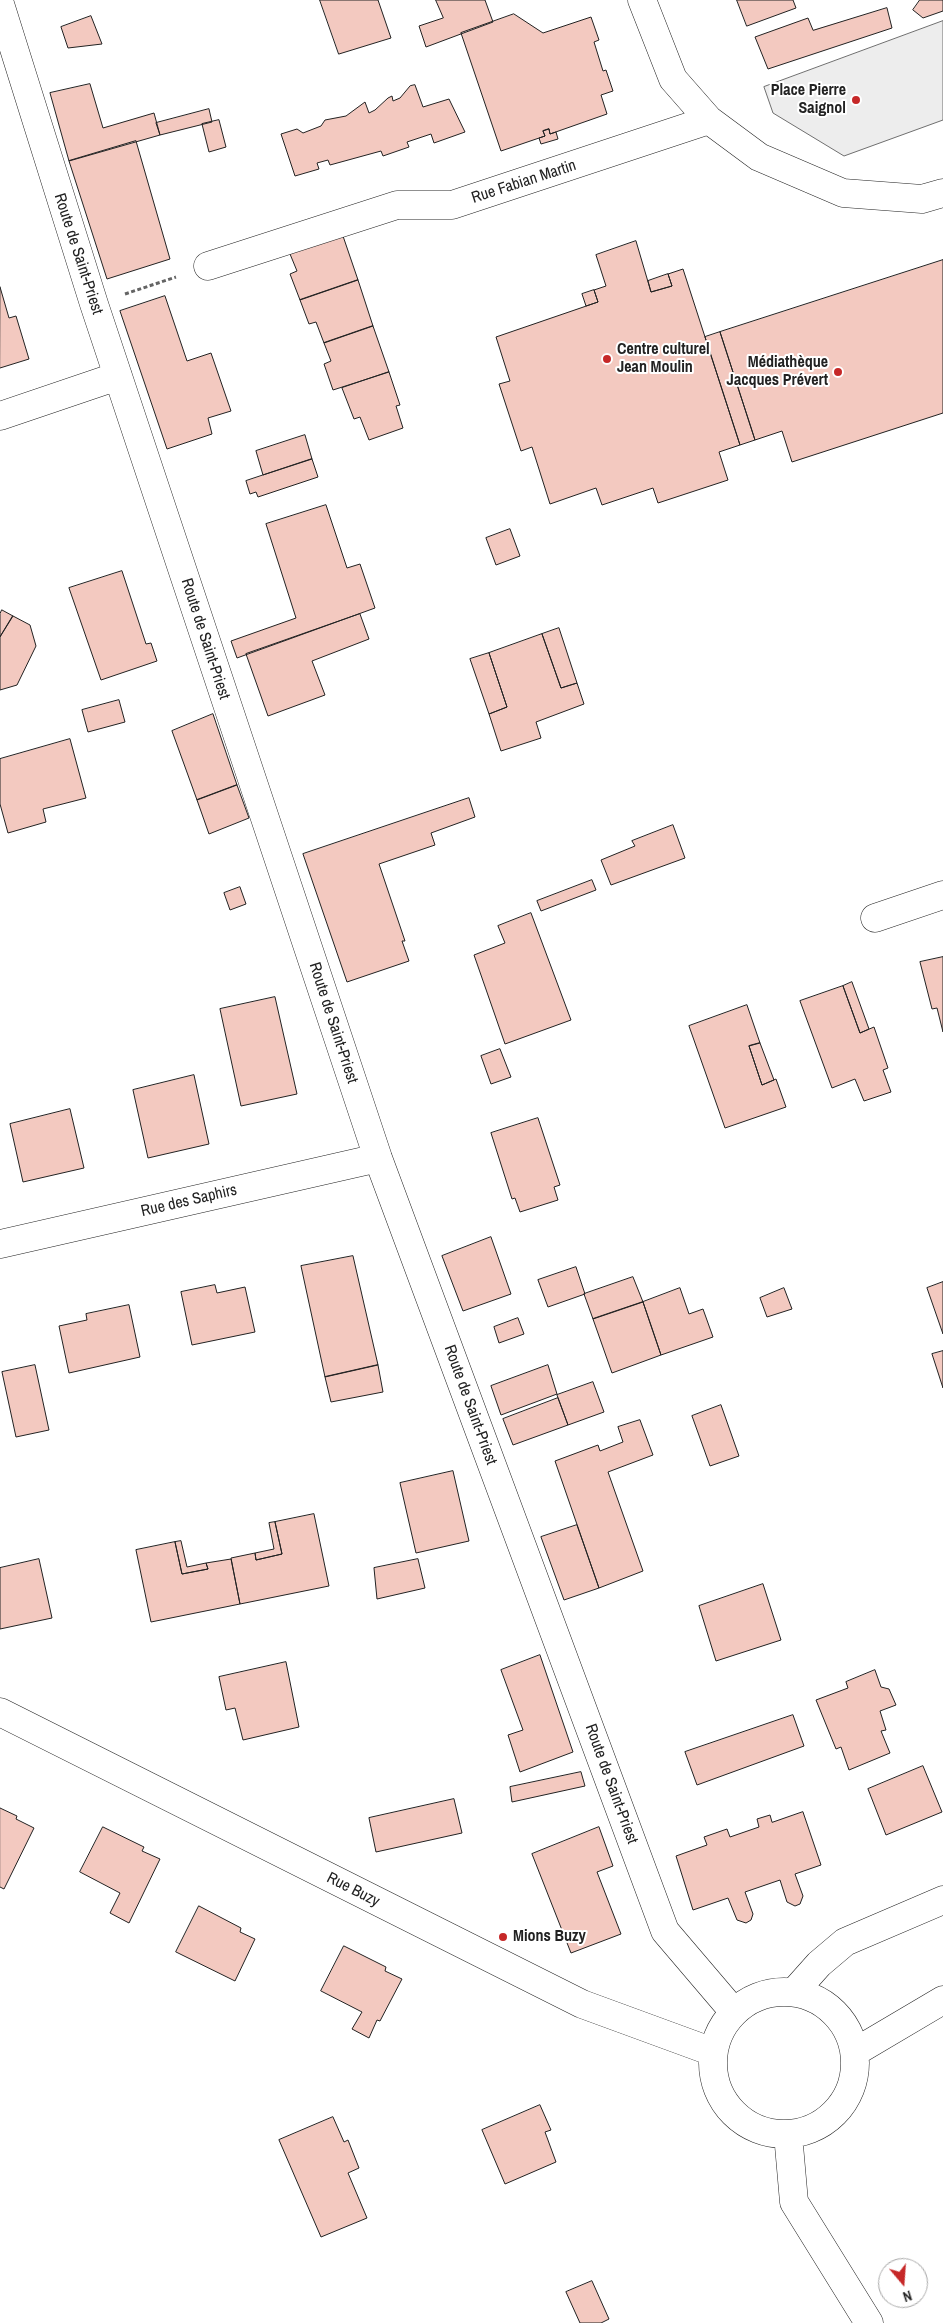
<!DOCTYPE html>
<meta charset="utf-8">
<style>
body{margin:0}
#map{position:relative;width:943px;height:2323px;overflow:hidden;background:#fff;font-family:"Archivo Narrow",sans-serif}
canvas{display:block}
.north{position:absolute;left:878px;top:2258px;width:50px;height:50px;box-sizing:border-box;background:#fff;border:1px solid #a7a7a7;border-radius:50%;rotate:162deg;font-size:14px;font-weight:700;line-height:20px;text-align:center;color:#222}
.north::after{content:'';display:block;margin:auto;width:18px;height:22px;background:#c62828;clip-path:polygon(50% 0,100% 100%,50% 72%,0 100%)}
</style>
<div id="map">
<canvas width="943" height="2323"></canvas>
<div class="north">N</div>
</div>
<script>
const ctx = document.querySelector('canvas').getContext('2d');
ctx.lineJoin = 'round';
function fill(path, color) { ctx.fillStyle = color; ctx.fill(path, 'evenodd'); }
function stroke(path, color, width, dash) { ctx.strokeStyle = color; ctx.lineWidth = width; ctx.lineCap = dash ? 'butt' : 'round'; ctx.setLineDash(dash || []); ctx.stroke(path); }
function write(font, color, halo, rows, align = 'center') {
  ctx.font = font + ' "Archivo Narrow",sans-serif'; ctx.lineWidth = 4; ctx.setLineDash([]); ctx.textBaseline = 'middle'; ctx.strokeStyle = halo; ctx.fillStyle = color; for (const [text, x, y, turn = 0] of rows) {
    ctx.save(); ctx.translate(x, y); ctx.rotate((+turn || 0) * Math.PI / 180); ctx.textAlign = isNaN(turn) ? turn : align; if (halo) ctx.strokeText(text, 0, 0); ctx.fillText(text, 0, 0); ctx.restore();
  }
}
const parking = new Path2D(`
 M943 21V120L844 156 773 113 764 87Z`);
fill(parking, '#ededed');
stroke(parking, '#6f6f6f', 1);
const building = new Path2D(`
 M320 0H378L391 38 339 54Z
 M436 0H485L493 22 426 47 419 26 443 18Z
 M737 0H793L796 8 747 26Z
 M920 0H943V11L923 18 913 10Z
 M887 8 892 28 768 69 755 37 808 18 813 30Z
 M514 14 543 33 591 17 599 40 594 42 603 71 606 70 613 91 601 95 607 114 550 134 549 129 543 131 545 136 501 151 461 33Z
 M91 16 102 44 68 48 61 27Z
 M90 84 103 128 154 113 160 135 69 161 50 93Z
 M415 85 423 107 449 99 465 132 434 143 431 134 407 142 409 147 383 156 381 151 330 165 328 160 317 163 319 169 295 176 281 134 297 129 303 133 321 126 325 120 346 116 365 102 369 113 375 110 388 98 392 96 393 101 400 98 410 86Z
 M209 109 212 122 160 135 156 123Z
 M219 120 226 147 209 152 202 124Z
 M549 129 550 134 556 132 558 139 541 144 539 138 545 136 543 131Z
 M136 141 170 259 107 279 69 161Z
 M343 236 358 280 300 300 290 274 297 271 290 254Z
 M636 241 651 292 672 286 668 274 683 269 740 445 719 452 728 480 658 503 653 488 602 505 596 488 550 504 532 447 521 451 499 384 510 381 496 337 598 302 594 290 606 286 596 255Z
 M943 260V413L792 462 782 431 755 440 720 332Z
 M668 274 672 286 651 292 648 281Z
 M358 280 373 326 324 343 316 322 309 324 300 300Z
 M0 287 9 318 16 316 29 359 0 368Z
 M594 290 598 302 586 306 582 294Z
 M165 296 187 361 211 353 231 411 208 418 212 434 167 449 120 311Z
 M373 326 389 372 333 390 324 364 331 361 324 343Z
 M720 332 755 440 740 445 705 337Z
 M389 372 400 405 396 406 403 428 369 440 360 417 354 419 342 388Z
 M305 435 312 459 263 475 256 451Z
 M312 459 318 477 258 497 256 492 250 494 246 481Z
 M326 505 347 568 360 564 375 608 237 658 231 641 296 618 266 524Z
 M510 529 520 556 496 565 486 538Z
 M122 571 146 644 151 643 157 661 101 680 69 588Z
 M2 610 13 616 0 637V614Z
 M360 614 369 639 312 661 325 695 268 716 246 654Z
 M13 616 30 625 36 646 17 685 0 690V637Z
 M559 628 577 683 561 688 542 634Z
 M542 634 561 688 577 683 584 704 536 722 541 738 501 751 489 714 507 707 489 653Z
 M489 653 507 707 489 714 470 659Z
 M119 700 125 722 88 732 82 710Z
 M213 714 237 785 197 800 172 731Z
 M70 739 86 798 43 809 46 822 8 833 0 804V759Z
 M237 785 249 818 209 834 197 800Z
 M469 798 475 817 431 833 435 845 379 864 405 941H402L409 961 347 982 303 854Z
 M673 825 685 858 611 885 601 860 635 846 632 841Z
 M592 880 596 890 541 911 537 901Z
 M240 887 246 904 230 910 224 893Z
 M531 913 571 1020 505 1044 474 955 505 943 498 926Z
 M943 957V1032L937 1008 932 1009 920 962Z
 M852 982 869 1029 860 1033 843 986Z
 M843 986 860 1033 874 1027 888 1068 883 1070 891 1092 864 1101 855 1079 832 1088 800 1001Z
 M275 997 297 1094 241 1106 220 1009Z
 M747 1005 760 1043 749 1046 762 1085 776 1079 786 1107 725 1128 689 1026Z
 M760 1043 774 1080 762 1085 749 1046Z
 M500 1049 511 1077 491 1084 481 1056Z
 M194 1075 209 1144 148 1158 133 1090Z
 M70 1109 84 1168 23 1182 10 1124Z
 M538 1118 560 1185 554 1187 558 1200 520 1212 515 1198 512 1199 491 1133Z
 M491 1237 511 1294 463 1311 442 1256Z
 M353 1256 378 1365 325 1377 301 1266Z
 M576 1267 585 1294 548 1307 538 1280Z
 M633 1277 643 1302 593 1319 584 1294Z
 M943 1282V1334L927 1288Z
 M215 1285 217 1293 245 1287 255 1332 192 1345 181 1292Z
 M680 1288 689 1314 703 1309 713 1337 661 1355 643 1302Z
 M784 1288 792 1309 767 1317 760 1298Z
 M643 1302 661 1355 612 1373 593 1319Z
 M129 1305 140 1357 69 1373 59 1326 87 1320 86 1314Z
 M518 1318 524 1334 499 1343 494 1327Z
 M943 1351V1388L932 1354Z
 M35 1365 49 1430 16 1437 2 1372Z
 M378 1365 383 1392 331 1402 325 1377Z
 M548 1365 557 1394 501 1415 491 1386Z
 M593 1382 604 1412 568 1425 557 1395Z
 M558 1398 568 1425 513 1445 503 1419Z
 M721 1405 739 1456 710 1466 692 1416Z
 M640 1420 653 1455 608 1472 643 1571 599 1588 555 1461 598 1445 600 1451 623 1442 618 1427Z
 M453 1471 469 1541 416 1553 400 1483Z
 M314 1514 329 1586 240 1604 231 1558 255 1553 256 1560 282 1554 275 1522Z
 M275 1522 282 1554 256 1560 255 1553 274 1549 269 1523Z
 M577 1525 599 1588 564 1600 541 1537Z
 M181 1541 187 1567 206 1563 208 1569 182 1574 175 1542Z
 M175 1542 182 1574 208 1569 206 1563 231 1559 240 1604 151 1622 136 1550Z
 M39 1559 52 1618 0 1629V1568Z
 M418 1559 425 1588 377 1599 374 1568Z
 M763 1584 781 1640 716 1661 699 1606Z
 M540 1655 573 1752 520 1772 508 1735 523 1730 501 1670Z
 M286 1662 299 1727 243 1740 235 1708 226 1710 219 1677Z
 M875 1670 881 1687 889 1689 896 1705 880 1711 886 1730 881 1731 890 1753 849 1770 841 1747 836 1749 816 1700 848 1688 846 1682Z
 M793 1715 804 1746 697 1785 685 1752Z
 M923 1766 942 1812 886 1835 868 1789Z
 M581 1772 585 1786 512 1802 510 1787Z
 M454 1799 462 1833 376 1852 369 1818Z
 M0 1808 17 1816 16 1819 34 1828 4 1889 0 1887Z
 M803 1812 821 1865 795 1874 803 1896 800 1904 795 1906 787 1902 780 1880 745 1892 753 1914 751 1920 746 1923 737 1920 728 1898 693 1910 676 1856 707 1845 704 1837 727 1829 730 1837 759 1827 757 1819 770 1815 772 1822Z
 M103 1827 144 1847 142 1851 160 1859 129 1923 110 1913 120 1893 80 1872Z
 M599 1827 613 1866 597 1872 621 1934 571 1953 532 1854Z
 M199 1906 241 1928 240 1932 255 1939 235 1981 176 1952Z
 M344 1946 386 1967 385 1971 402 1979 380 2021 377 2020 369 2038 352 2029 362 2012 321 1991Z
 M540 2105 551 2130 545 2132 556 2162 505 2184 482 2130Z
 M333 2117 344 2142 348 2140 359 2168 348 2173 367 2218 321 2237 279 2140Z
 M592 2281 609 2319 601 2323H580L566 2292Z`);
fill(building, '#f3c9c0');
stroke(building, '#222', 1);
const street = new Path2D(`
 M642 0 673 79 709 120 759 157 843 193 922 199 943 193
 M0 4 94 304 378 1158 665 1931 734 2012
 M208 266 397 205H452L709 120
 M0 416 118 376
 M875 918 943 895
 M0 1244 378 1158
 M0 1712 582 2004 713 2052
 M794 1992 819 1964 845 1942 943 1900
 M713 2063a71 71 0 1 1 142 0a71 71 0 1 1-142 0Z
 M855 2052 943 2000
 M788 2134 794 2202 869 2323`);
stroke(street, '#222', 29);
stroke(new Path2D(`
 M125 294 176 277`), '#646464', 3, [4, 2.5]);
stroke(street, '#fff', 28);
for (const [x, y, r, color] of [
 [856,100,5,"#c62828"],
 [607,359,5,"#c62828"],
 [838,372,5,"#c62828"],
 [503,1937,5,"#c62828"]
]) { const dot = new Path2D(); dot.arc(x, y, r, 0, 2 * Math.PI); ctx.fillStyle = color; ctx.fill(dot); stroke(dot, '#fff', 2); }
write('bold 16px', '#222', '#fff', [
 ["Place Pierre",846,91],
 ["Saignol",846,109],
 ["Centre culturel",617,350,"left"],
 ["Jean Moulin",617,368,"left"],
 ["Médiathèque",828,363],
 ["Jacques Prévert",828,381],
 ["Mions Buzy",513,1937,"left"]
], 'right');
write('16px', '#222', '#fff', [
 ["Rue Fabian Martin",524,182,-18],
 ["Route de Saint-Priest",78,254,72],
 ["Route de Saint-Priest",205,639,72],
 ["Route de Saint-Priest",333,1023,72],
 ["Rue des Saphirs",189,1201,-13],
 ["Route de Saint-Priest",470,1405,70],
 ["Route de Saint-Priest",611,1784,70],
 ["Rue Buzy",353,1890,27]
]);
</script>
